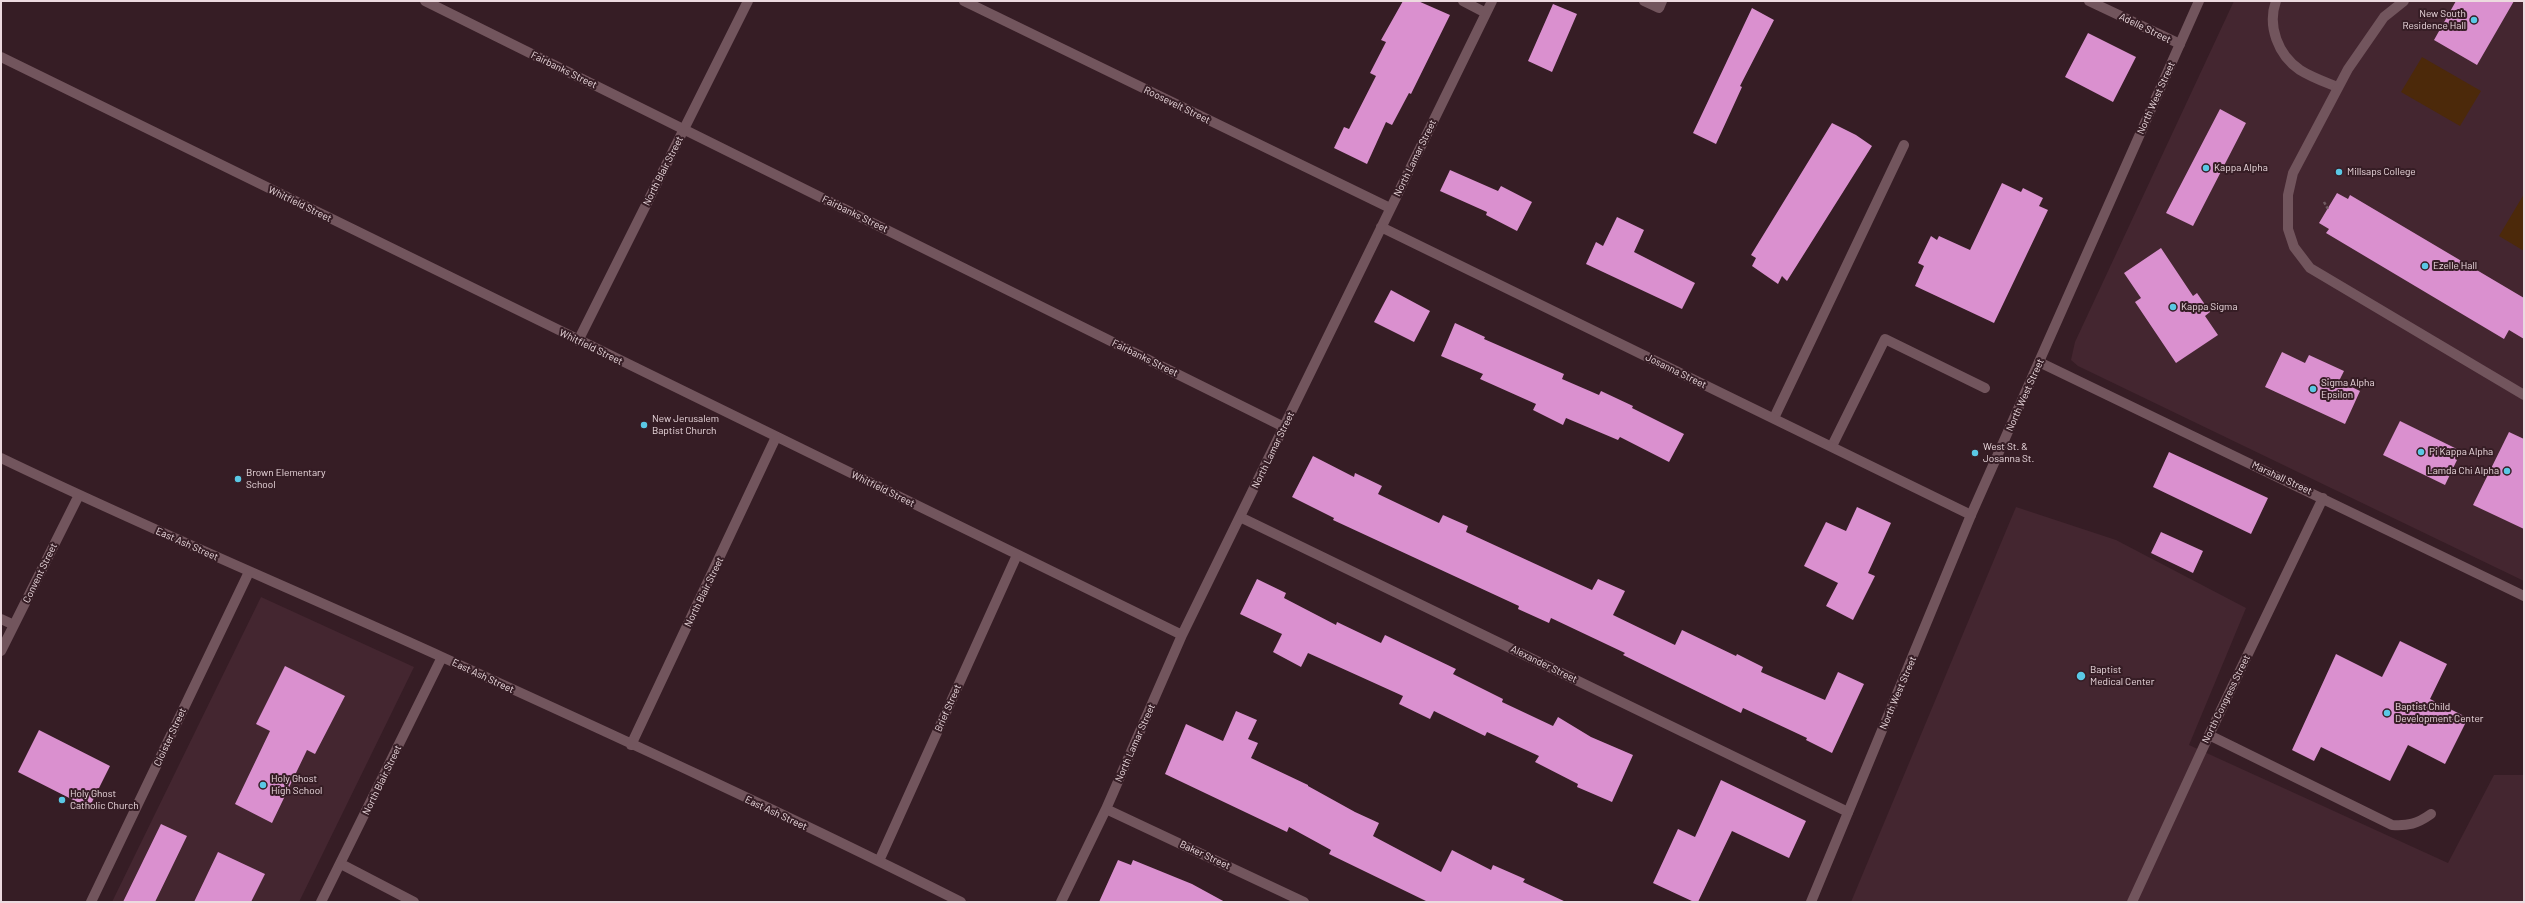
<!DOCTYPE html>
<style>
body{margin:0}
#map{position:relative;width:2525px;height:903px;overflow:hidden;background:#361d25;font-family:Barlow,sans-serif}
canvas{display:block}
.frame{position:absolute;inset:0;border:2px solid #ecdadf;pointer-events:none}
</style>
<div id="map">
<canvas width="2525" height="903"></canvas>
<div class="frame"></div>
</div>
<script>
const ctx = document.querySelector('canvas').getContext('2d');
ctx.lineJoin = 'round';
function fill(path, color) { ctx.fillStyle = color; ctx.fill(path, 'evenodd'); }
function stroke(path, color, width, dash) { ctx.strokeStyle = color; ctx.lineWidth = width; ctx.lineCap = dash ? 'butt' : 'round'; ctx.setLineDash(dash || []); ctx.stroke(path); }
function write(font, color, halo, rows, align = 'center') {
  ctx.font = font + ' Barlow,sans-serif'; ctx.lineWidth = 4; ctx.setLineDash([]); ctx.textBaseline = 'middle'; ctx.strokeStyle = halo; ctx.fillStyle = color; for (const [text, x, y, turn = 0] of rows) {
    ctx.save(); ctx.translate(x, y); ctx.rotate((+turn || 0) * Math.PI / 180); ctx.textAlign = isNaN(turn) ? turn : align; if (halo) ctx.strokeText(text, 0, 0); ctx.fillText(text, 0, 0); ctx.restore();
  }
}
fill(new Path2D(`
 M2234 1H2524V581L2078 366 2071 360 2075 342Z
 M2016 507 2116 540 2246 608 2189 745 2448 863 2494 775H2524V902H1851Z
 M261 597 414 667 299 902H112Z`), '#442630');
fill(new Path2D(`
 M2422 57 2481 91 2460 126 2401 92Z
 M2524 194V251L2499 236Z`), '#4c290a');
fill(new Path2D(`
 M1403 1H1418L1450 15 1411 94 1409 93 1392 125 1386 122 1367 164 1334 148 1344 127 1349 129 1376 76 1370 73 1386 42 1381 40Z
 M2456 1H2514L2477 65 2434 40Z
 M1553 4 1577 14 1552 72 1528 61Z
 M1752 8 1774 20 1740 86 1742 87 1716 144 1693 133Z
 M2088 33 2136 57 2113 102 2065 77Z
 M2220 109 2246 123 2193 226 2166 213Z
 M1832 123 1856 135 1872 146 1787 281 1782 276 1778 284 1752 266 1756 258 1751 255Z
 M1450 170 1498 191 1501 186 1532 202 1517 231 1486 215 1487 212 1440 191Z
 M2002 183 2021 192 2023 188 2043 198 2039 206 2048 210 1994 323 1915 286 1924 266 1918 263 1931 236 1937 240 1939 236 1970 250Z
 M2337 193 2348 199 2350 195 2524 298V339L2509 330 2504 339 2326 233 2329 229 2319 223Z
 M1617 217 1644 230 1634 252 1695 283 1682 309 1586 264 1596 242 1603 246Z
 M2161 248 2193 296 2197 293 2210 312 2205 316 2218 335 2176 363 2135 302 2141 298 2124 273Z
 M1391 290 1430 311 1414 342 1374 322Z
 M1455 323 1485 337 1484 339 1564 374 1562 379 1599 395 1601 391 1633 406 1632 408 1684 434 1669 462 1620 437 1618 440 1566 418 1563 425 1533 410 1536 404 1480 379 1483 374 1441 356Z
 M2282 352 2305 363 2309 355 2344 371 2339 381 2360 391 2345 424 2265 387Z
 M2400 421 2459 450 2455 459 2457 460 2445 485 2383 455Z
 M2509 432 2524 439V529L2473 505Z
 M2169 452 2268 498 2251 534 2153 487Z
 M1313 456 1354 477 1355 473 1382 486 1378 494 1439 523 1443 515 1468 526 1466 532 1592 590 1598 579 1625 591 1613 615 1675 645 1682 630 1736 656 1737 654 1763 667 1761 672 1825 700 1838 672 1864 684 1832 753 1806 740 1807 738 1743 708 1741 713 1623 655 1625 653 1551 618 1549 623 1518 609 1519 606 1333 520 1334 518 1292 497Z
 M1857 507 1891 523 1868 573 1875 576 1853 620 1826 606 1838 583 1804 566 1826 522 1846 531Z
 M2161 532 2203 551 2193 573 2151 553Z
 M1257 579 1286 593 1284 598 1336 625 1337 622 1381 643 1385 635 1456 669 1453 674 1503 699 1502 702 1553 726 1558 717 1591 737 1633 755 1612 802 1577 787 1578 784 1535 762 1539 756 1487 732 1485 736 1434 711 1430 719 1399 704 1403 696 1308 653 1301 667 1273 652 1282 634 1240 614Z
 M2400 641 2447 664 2430 699 2468 718 2445 764 2408 745 2390 781 2321 747 2314 761 2292 750 2336 654 2382 677Z
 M285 666 345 696 315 754 307 750 272 823 235 804 270 731 256 724Z
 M1236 711 1257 720 1248 739 1258 743 1251 758 1308 785V786L1355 812 1379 823 1373 836 1441 872 1452 850 1491 870 1493 865 1525 879 1523 882 1566 902H1428L1329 854 1331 850 1289 827 1287 832 1165 774 1186 724 1223 741Z
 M39 730 110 766 89 808 18 772Z
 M1721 780 1806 821 1789 858 1732 831 1698 902H1694L1653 883 1678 829 1695 837Z
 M161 824 187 836 155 902H123Z
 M218 852 265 874 251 902H194Z
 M1118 860 1131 865 1133 860 1192 884 1225 902H1099Z`), '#da90cf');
stroke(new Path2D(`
 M2324 202 2328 209`), '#715b62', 2.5, [3, 2]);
stroke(new Path2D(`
 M1644 1 1659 8 1662 1
 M2276 1C2267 26 2278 55 2300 70 2311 77 2325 82 2337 87
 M1774 418 1904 145
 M1832 446 1885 339 1985 388`), '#72555d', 10);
stroke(new Path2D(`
 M425 1 1284 427
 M964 1 1390 208
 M1463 1 1486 13
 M2089 1 2180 44
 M2404 1 2384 17 2348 69 2293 173 2288 195V229L2294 247 2310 268 2524 395
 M1 57 1182 635
 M1381 227 1971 515
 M578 341 748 1
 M2039 362 2524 596
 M1 458C146 528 295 590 442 657 616 736 790 816 961 902
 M1240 517 1848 812
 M1 619 14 625
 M1 651 79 495
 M2209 735 2392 825C2408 826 2417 824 2431 814
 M631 745 776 437
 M1106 809 1304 902
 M879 861 1017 555
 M341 864 414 902
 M91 902 249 572
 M321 902 442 657
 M1061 902 1106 809 1182 635 1492 1
 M2132 902 2209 735 2323 498`), '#72555d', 10);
stroke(new Path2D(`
 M1811 902 1971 515 2199 1`), '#72555d', 10);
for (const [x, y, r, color] of [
 [2474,20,4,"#5ac8e5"],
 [2206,168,4,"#5ac8e5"],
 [2339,172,4,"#5ac8e5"],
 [2425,266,4,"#5ac8e5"],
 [2173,307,4,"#5ac8e5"],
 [2313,389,4,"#5ac8e5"],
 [644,425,4,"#5ac8e5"],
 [2421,452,4,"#5ac8e5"],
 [1975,453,4,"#5ac8e5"],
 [2507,471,4,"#5ac8e5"],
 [238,479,4,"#5ac8e5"],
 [2081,676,5,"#5ac8e5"],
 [2387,713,4,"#5ac8e5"],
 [263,785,4,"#5ac8e5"],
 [62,800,4,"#5ac8e5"]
]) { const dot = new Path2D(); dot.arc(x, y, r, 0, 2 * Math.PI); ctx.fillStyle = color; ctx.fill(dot); stroke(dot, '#361d25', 1.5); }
write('10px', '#ecdadf', '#361d25', [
 ["New South",2466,14,"right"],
 ["Residence Hall",2466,26,"right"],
 ["Kappa Alpha",2214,168],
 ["Millsaps College",2347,172],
 ["Ezelle Hall",2433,266],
 ["Kappa Sigma",2181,307],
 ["Sigma Alpha",2321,383],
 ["Epsilon",2321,395],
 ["New Jerusalem",652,419],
 ["Baptist Church",652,431],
 ["West St. &",1983,447],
 ["Josanna St.",1983,459],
 ["Pi Kappa Alpha",2429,452],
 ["Lamda Chi Alpha",2499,471,"right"],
 ["Brown Elementary",246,473],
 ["School",246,485],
 ["Baptist",2090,670],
 ["Medical Center",2090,682],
 ["Baptist Child",2395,707],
 ["Development Center",2395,719],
 ["Holy Ghost",271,779],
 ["High School",271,791],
 ["Holy Ghost",70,794],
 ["Catholic Church",70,806]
], 'left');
write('10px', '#ecdadf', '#361d25', [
 ["Adelle Street",2145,28,26],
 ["Fairbanks Street",564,70,26],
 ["North West Street",2156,98,-66],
 ["Roosevelt Street",1177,105,26],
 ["North Lamar Street",1415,158,-64],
 ["North Blair Street",663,171,-63],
 ["Whitfield Street",300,204,26],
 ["Fairbanks Street",855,214,26],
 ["Whitfield Street",591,347,26],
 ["Fairbanks Street",1145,358,26],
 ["Josanna Street",1676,371,26],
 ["North West Street",2025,395,-66],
 ["North Lamar Street",1273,450,-64],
 ["Marshall Street",2282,478,25],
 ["Whitfield Street",883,489,26],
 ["East Ash Street",187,544,24],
 ["Convent Street",40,573,-64],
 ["North Blair Street",704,592,-64],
 ["Alexander Street",1544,664,26],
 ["East Ash Street",483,676,25],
 ["North West Street",1898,693,-67],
 ["North Congress Street",2226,699,-64],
 ["Brief Street",948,708,-66],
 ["Cloister Street",170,737,-65],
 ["North Lamar Street",1135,743,-66],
 ["North Blair Street",382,780,-64],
 ["East Ash Street",776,813,25],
 ["Baker Street",1205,855,25]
]);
</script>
